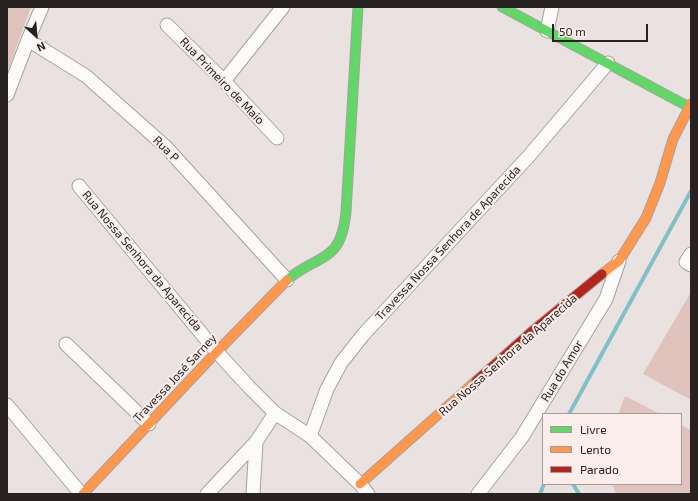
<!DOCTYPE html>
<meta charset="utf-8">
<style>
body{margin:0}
#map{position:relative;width:698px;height:501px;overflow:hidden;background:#eae2e0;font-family:"Exo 2",sans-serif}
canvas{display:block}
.frame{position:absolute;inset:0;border:8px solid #282322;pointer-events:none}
.legend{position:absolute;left:542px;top:413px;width:140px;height:72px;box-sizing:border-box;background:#faedea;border:1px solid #a69c9a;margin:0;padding:5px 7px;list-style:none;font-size:12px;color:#282322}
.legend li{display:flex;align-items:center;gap:8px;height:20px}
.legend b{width:20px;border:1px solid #a69c9a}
.north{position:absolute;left:16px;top:16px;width:40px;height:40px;-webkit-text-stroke:3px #faedea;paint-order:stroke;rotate:154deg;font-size:11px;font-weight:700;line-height:16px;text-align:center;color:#282322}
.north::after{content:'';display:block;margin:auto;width:14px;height:18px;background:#282322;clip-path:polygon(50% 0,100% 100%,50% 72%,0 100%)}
.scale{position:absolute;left:552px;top:24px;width:96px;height:18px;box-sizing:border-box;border:2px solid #282322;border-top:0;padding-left:5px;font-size:12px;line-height:14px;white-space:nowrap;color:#282322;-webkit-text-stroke:3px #faedea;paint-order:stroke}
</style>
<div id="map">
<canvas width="698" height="501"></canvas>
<div class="frame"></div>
<ul class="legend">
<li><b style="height:5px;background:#63d668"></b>Livre</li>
<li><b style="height:5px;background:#ff974d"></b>Lento</li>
<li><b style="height:5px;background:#b3261e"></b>Parado</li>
</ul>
<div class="north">N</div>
<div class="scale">50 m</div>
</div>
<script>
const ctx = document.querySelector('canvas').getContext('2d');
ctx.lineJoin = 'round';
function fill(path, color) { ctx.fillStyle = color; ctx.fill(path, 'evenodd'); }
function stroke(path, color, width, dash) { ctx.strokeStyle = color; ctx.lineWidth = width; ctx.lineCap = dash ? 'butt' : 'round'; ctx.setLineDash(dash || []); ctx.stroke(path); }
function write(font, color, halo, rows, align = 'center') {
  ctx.font = font + ' "Exo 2",sans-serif'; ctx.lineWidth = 4; ctx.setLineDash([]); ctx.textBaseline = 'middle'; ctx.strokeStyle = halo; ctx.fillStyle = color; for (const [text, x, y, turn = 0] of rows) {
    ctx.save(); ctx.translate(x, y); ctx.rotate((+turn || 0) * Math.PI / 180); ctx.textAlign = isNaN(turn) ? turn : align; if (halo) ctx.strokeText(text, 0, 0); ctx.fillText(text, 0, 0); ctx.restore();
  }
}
fill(new Path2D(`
 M7 7H31L7 73Z
 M691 292V400L643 374Z
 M625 396 660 414H618Z
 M681 425 691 430V494H616L612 484H681Z`), '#e1c3be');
stroke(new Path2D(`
 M569 414 691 191
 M573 484 579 494
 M540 494 544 484`), '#82c0c8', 4);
const street = new Path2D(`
 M167 25 224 81 277 138
 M547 31 552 7
 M28 40 86 76 166 147 287 280
 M224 81 283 7
 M7 95 28 40 42 7
 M79 186 216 351 249 387 275 413 310 436 360 484 368 494
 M691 254 686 262 691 265
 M66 344 149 424
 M7 405 81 494
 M310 436 327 389 341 363 363 335 528 157 608 63
 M207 494 256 442 275 413
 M253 494 256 442
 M478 494 522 437 606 299 619 261`);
const fast = new Path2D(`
 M502 7 691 108
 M287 280C319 253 341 264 346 212L358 7`);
const slow = new Path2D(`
 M602 274 619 261 646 218 660 183 673 139 691 104
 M360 484 476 381
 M83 494 208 361 287 280`);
const jam = new Path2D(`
 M476 381 530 333 602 274`);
stroke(street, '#a6a19f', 15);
stroke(fast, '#a6a19f', 11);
stroke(slow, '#a6a19f', 11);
stroke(jam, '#a6a19f', 11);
stroke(street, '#fcfbfa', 13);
stroke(fast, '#63d668', 9);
stroke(slow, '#ff974d', 9);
stroke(jam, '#b3261e', 9);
write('12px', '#282322', '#faedea', [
 ["Rua Primeiro de Maio",222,81,46],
 ["Rua P",166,149,45],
 ["Travessa Nossa Senhora de Aparecida",448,243,-47],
 ["Rua Nossa Senhora da Aparecida",142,261,50],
 ["Rua Nossa Senhora da Aparecida",508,355,-41],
 ["Rua do Amor",562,371,-59],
 ["Travessa José Sarney",175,378,-47]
]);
</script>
